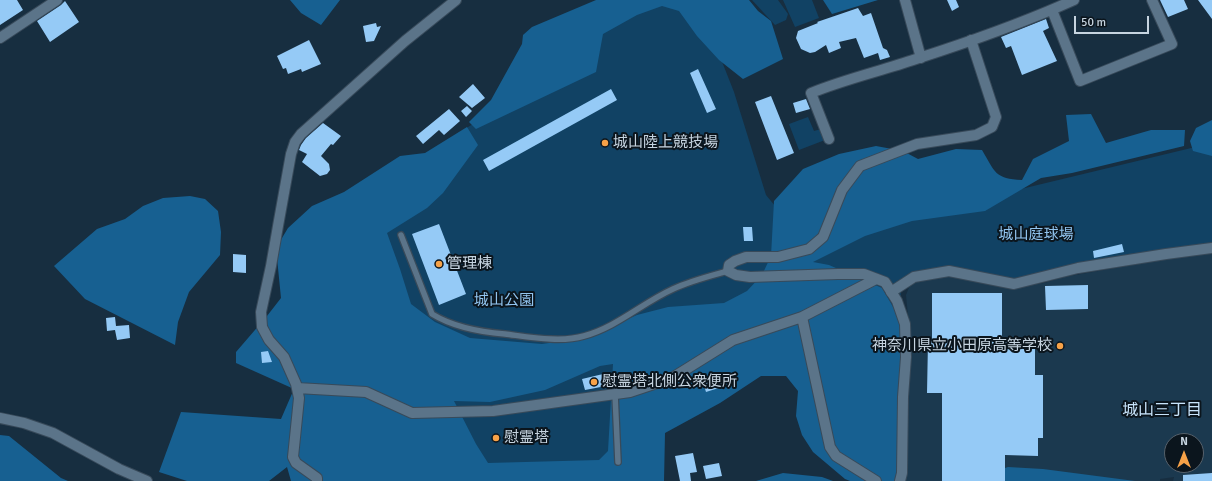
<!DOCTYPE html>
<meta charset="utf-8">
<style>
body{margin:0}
#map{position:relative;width:1212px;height:481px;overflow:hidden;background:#172e40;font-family:Signika,sans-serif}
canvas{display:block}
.north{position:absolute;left:1164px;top:433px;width:40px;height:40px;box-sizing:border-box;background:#0b151d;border:1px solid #56616b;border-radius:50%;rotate:0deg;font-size:11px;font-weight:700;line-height:16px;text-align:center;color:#c6d4e0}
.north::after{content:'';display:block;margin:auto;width:14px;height:18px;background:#f7a248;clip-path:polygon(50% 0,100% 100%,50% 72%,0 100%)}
.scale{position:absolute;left:1074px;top:16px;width:75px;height:18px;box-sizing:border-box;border:2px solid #c6d4e0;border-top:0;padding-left:5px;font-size:12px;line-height:14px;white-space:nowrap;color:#c6d4e0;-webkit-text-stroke:3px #0b151d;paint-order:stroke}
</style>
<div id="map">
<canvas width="1212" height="481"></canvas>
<div class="north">N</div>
<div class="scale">50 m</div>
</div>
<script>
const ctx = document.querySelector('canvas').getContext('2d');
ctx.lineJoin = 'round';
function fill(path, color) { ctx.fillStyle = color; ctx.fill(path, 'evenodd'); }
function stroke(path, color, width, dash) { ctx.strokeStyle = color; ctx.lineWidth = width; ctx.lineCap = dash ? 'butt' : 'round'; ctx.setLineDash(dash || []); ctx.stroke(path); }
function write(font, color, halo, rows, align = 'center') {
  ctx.font = font + ' Signika,"Noto Sans JP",sans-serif'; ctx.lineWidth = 4; ctx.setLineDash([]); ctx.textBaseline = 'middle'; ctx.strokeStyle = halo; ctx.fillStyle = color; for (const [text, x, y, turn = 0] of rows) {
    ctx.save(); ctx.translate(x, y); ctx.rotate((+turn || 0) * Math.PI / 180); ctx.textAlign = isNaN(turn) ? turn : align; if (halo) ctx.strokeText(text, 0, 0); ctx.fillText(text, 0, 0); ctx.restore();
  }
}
fill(new Path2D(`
 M1212 251V481H1173L1174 477 1160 479V481H905L909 325 906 295 910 285 914 282 940 276H960L1008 288 1044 283 1064 277ZM1172 441H1196V465H1172Z`), '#1b394f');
fill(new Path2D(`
 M645 0 700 6 734 92 766 195 789 223 1021 189 1212 143V244L1014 280 957 269 915 274 901 292 886 460 824 382 746 357 644 393 636 476 395 481 341 346 403 168 503 105Z
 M752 0H778L788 14 786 20 775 25Z
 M783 0H812L819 18 795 27Z
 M808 117 814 131 821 129 825 140 799 150 789 124Z`), '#114264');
fill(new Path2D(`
 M290 0H340L321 25 301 13Z
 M596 0H749L758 11 771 21 783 59 743 79 719 60 697 36 679 11 662 6 637 15 603 34 596 72 476 129 469 122 491 100 522 44 523 35 532 27Z
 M823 0H878L832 14Z
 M1091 114 1106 143 1151 130H1185L1184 146 1072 173 1041 178 985 211 912 221 865 236 813 262 829 265 882 288 900 319 903 342 897 481H850L845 479 813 452 802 435 796 416 798 391 786 376H761L720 403 665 433 664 481H291L287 467 269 481H187L159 472 181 412 281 419 294 389 236 363V352L267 316 281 298 276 248 288 228 312 206 344 192 400 156 425 153 467 127 478 145 443 193 427 208 387 233 400 269 411 304 435 322 470 338 542 344 584 338 637 315 668 307 724 303 747 291 762 275 771 256 774 201 803 169 839 154 876 146 903 151 918 159 956 149 982 150C995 172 995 179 1022 180L1033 159 1069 141 1066 115ZM613 364 608 451 599 460 488 463 476 444 454 401 490 402 545 390 600 366Z
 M1212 120V156L1193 151 1190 141 1196 128Z
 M190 196 205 199 218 211 221 232 220 255 189 292 178 322 175 345 85 299 54 266 97 229 125 219 143 206 163 198Z
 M0 435 9 436 61 478 68 481H0Z
 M1008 467 1043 469 1135 481H979L985 475Z
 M783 473 822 477 833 481H756Z`), '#176091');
fill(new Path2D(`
 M0 0H17L23 10 0 25Z
 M947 0H956L959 7 952 11Z
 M1160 0H1184L1188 9 1168 17Z
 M1198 0H1212V19Z
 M65 1 79 22 50 42 37 21 61 5Z
 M858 8 863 16 871 13 883 48 887 50 890 57 880 60 878 53 864 58 856 38 839 42 841 48 829 53 826 45 815 52 810 53 801 49 796 38 798 31 818 23 817 22Z
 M1046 19 1049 28 1043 31 1057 61 1022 75 1011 46 1006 48 1001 37Z
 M376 23 377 27 381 26 374 41 366 42 363 26Z
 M309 40 321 64 302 72 301 69 288 74 286 68 283 69 277 56Z
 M698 69 716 109 707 113 690 73Z
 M473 84 485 98 472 108 459 97Z
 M611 89 617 100 489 171 483 160Z
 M771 96 794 153 777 160 755 102Z
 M806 99 810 109 796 113 793 103Z
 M467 106 472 111 466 117 461 111Z
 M449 109 460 121 444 135 439 130 423 144 416 136Z
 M323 123 341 136 333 145 331 144 321 156 329 164 330 170 327 174 320 176 302 162 307 154 299 150 301 145 306 138Z
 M439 224 466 294 439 305 412 234Z
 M743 227H752L753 241H744Z
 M1122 244 1124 252 1094 258 1093 251Z
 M233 254 246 255V273L233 272Z
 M1088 285V309L1046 310 1045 286Z
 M932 293H1002V341H1035V375H1043V438H1038V456L1005 455V481H942V393H927L928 341H932Z
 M115 317 116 326 129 325 130 338 117 340 115 330 107 331 106 318Z
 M268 351 272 362 262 363 261 352Z
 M721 373 725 386 706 392 702 379Z
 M603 374 606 386 585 390 582 379Z
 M693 453 697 472 690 473 691 481H680L675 456Z
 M719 463 722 476 706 479 703 466Z
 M1212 473V481H1183V475Z`), '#95caf6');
const service = new Path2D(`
 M401 235 432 314C453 327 480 332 505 334 529 337 561 343 584 336 617 327 642 303 673 289 690 281 710 276 728 271
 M615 394 618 462`);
const minor = new Path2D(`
 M905 0 921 58
 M1052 10 1080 81 1172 44 1152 0
 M0 38 57 0
 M829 139 811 93C845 79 881 71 916 59 969 42 1023 23 1074 0
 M891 292 914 277 949 271 1014 284 1078 268 1166 254 1212 248
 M802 317 830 447 836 456 876 481
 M297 388 366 392 412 413 493 411 630 392 672 378 733 340 802 317 876 279
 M0 418 24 423 53 433 119 469 147 481
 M317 481V478L296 463 293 457 299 398 296 384 284 357 269 340 262 327 261 312 271 266 278 226 291 154 295 142 301 134 405 41 456 0`);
const tertiary = new Path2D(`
 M900 481 902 473 903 397 906 357 905 324 897 301 885 282 864 274H838L750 277 736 275 728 271 729 265 735 261 746 257H778L809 249 823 237 842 190 860 166 917 144 976 135 992 127 996 117 971 40`);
stroke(service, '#384a5a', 8);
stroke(minor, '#384a5a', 12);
stroke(tertiary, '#384a5a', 12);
stroke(service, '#5b7489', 5.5);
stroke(minor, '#5b7489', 10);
stroke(tertiary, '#5b7489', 10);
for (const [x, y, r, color] of [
 [605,143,4,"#f7a248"],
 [439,264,4,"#f7a248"],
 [1060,346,4,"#f7a248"],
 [594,382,4,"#f7a248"],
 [496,438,4,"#f7a248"]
]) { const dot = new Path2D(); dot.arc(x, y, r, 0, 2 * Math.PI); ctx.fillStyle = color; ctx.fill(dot); stroke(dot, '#0b151d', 1.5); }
write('15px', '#c6d4e0', '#0b151d', [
 ["城山陸上競技場",613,143],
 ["管理棟",447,264],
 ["神奈川県立小田原高等学校",1052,346,"right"],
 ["慰霊塔北側公衆便所",602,382],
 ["慰霊塔",504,438]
], 'left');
write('15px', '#92c5f0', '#0b151d', [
 ["城山庭球場",1036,235],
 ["城山公園",504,301]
]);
write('16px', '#c7e3fa', '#0b151d', [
 ["城山三丁目",1162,411]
]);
</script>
